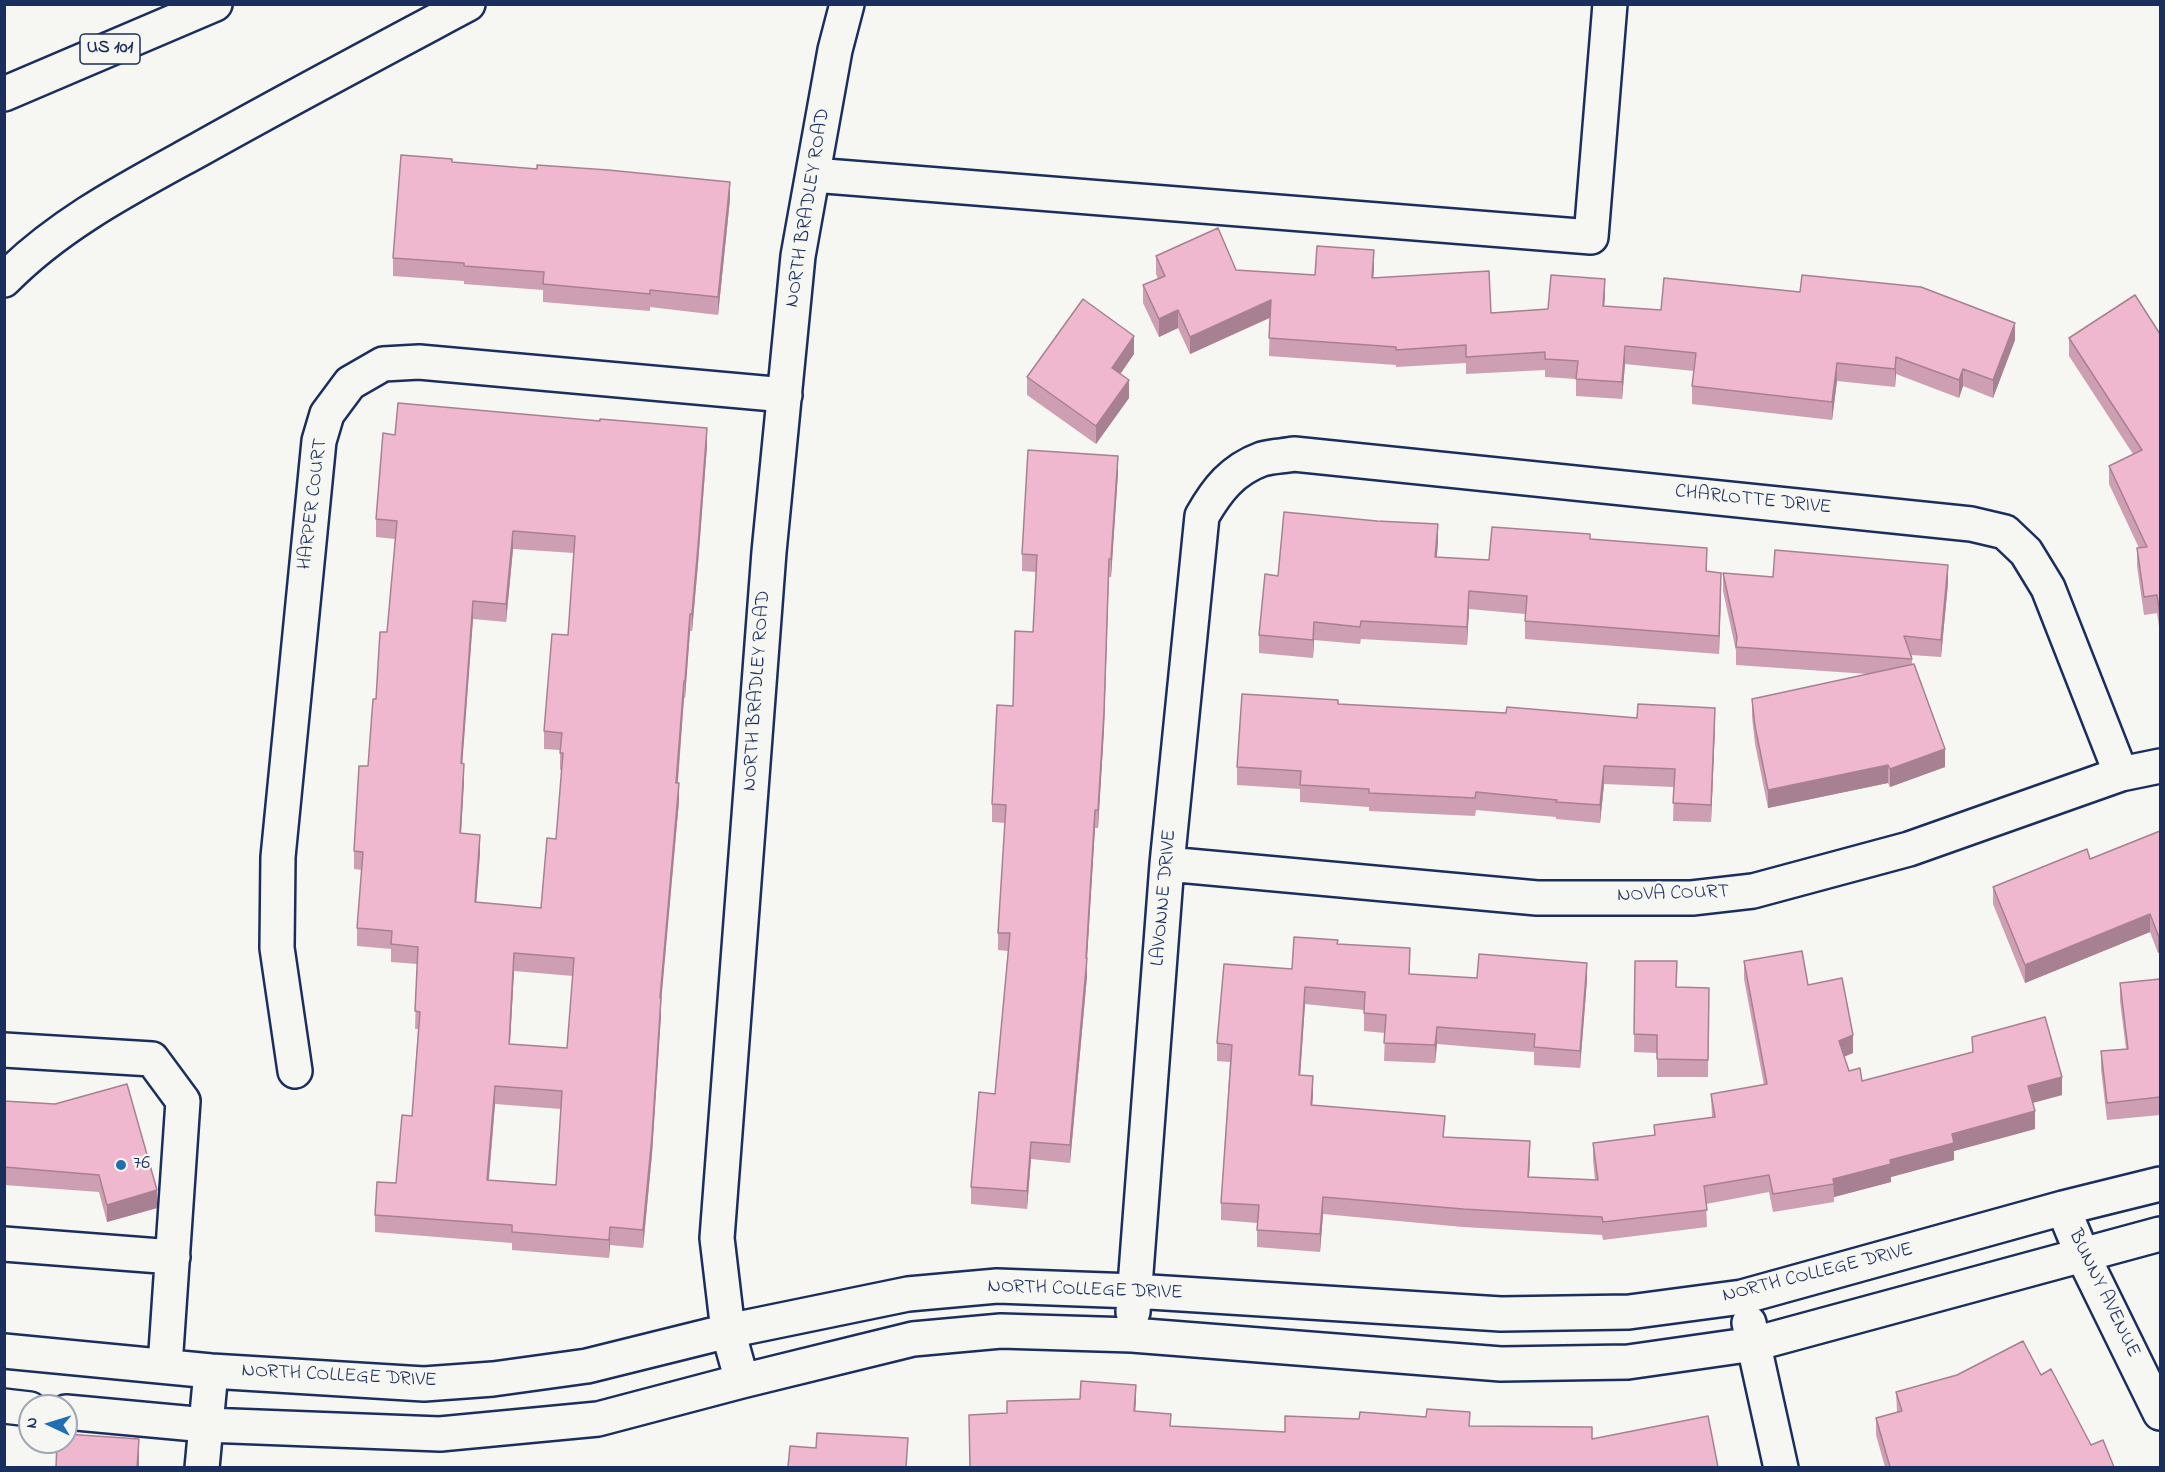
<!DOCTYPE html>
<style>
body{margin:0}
#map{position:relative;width:2165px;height:1472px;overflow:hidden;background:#f6f6f2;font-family:"Indie Flower",sans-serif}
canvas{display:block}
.frame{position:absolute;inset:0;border:6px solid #1b2f5e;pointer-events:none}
.north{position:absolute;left:18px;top:1394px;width:60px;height:60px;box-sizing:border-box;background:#f6f6f2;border:2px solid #9ea6b7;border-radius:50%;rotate:274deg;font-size:16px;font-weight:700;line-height:24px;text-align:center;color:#1b2f5e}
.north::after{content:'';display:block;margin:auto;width:21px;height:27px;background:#1f6fb2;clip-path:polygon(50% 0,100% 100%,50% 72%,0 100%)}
</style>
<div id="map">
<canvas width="2165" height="1472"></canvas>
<div class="frame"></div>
<div class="north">N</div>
</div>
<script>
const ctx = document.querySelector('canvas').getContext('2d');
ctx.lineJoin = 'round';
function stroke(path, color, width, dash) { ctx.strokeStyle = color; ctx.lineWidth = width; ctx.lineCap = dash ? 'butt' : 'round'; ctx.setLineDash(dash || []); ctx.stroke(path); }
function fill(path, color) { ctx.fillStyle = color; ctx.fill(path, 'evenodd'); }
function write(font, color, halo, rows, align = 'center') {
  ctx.font = font + ' "Indie Flower",sans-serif'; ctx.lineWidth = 4.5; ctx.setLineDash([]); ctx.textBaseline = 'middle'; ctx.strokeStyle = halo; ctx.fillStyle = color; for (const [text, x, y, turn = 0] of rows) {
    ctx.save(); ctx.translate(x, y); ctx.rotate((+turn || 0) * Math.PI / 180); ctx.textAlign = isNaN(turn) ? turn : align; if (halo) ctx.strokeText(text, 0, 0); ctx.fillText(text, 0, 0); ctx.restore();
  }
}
const minor = new Path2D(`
 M813 175 1591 237 1610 4
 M1167 864 1537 898H1692L1753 891 1909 849 2121 774 2160 766
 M4 1050 152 1059 183 1101 165 1366
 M295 1071 277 948 278 857 319 441 327 414 350 383 383 364 419 362 785 395
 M2063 1208 2082 1254 2160 1413
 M4 1244 173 1257
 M1133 1312 1167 864 1202 516C1217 490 1232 470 1262 459 1272 456 1284 456 1294 454L1971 524 2005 532 2026 552 2048 588 2121 774
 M1749 1323 1781 1468
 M4 1351 211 1371 424 1384 493 1379 587 1366 728 1331 908 1294 997 1286 1134 1291 1501 1314 1629 1312 1742 1297 2063 1208 2160 1184
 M742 1381 728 1331 717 1238 769 552 798 256 835 50 847 4
 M4 1406 30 1409
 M66 1412 206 1425 440 1434 598 1419 742 1381 913 1339 1001 1331 1132 1335 1501 1364 1628 1362 1754 1344 2160 1234
 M202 1468 211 1371`);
const highway = new Path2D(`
 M4 94 215 4
 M4 280C60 223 131 187 200 149 289 99 378 52 468 4`);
stroke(minor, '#1b2f5e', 38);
stroke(highway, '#1b2f5e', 38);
stroke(minor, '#f6f6f2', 33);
stroke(highway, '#f6f6f2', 33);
fill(new Path2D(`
 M452 162 730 199 718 315 650 307V311L543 302V290L464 284V281L393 276V258Z
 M1156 256 1236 270 1315 275 1374 268 1373 278 1491 313 1548 309 1605 296 1604 306 2015 340 1993 398 1963 386 1959 398 1896 374 1895 387 1837 381 1832 420 1692 404V386L1694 371 1625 364 1622 399 1576 396V379L1545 377V370L1466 374V363L1396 367V365L1269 356 1270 318 1190 354 1178 328 1159 337 1143 303V285L1158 279 1156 274Z
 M2160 334V633L2157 613 2144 615 2137 566V548H2139L2109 484V466L2133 454 2069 356V338Z
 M1134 354 1120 374 1129 398 1096 444 1027 395V377Z
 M395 435 707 446 698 564 692 631H690L685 698H684L678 783 679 801 661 998V1015L652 1154 643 1248 610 1245 609 1258 512 1250V1243L375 1232V1215L396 1183 412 1116 418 1029H415L417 964 391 962V949L357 946V928L362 870 354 869V851L368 766 376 699 387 632 395 539 376 537V519ZM513 549 574 553 568 635 544 731V749L560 750V770H562L556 839 541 908 476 903 480 853 461 834 464 781 462 763 473 619 506 622ZM514 971 573 976 567 1048 510 1044ZM495 1104 561 1109 556 1185 489 1180Z
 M1118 473 1111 577H1109L1104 730 1098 828H1095L1087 958V976L1070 1163 1031 1159 1027 1209 971 1204V1187L995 1094 1008 951 998 950V933L1005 823 992 822V804L1013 706 1033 632 1036 572 1022 571V554Z
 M1590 539 1707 565V572L1721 591 1719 654 1525 639V614L1469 609 1467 645 1361 639 1360 644 1314 640 1313 658 1259 653V635L1278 576 1438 542 1437 557 1489 560Z
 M1723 573 1773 577 1948 583 1941 657 1911 655 1912 659V664L1945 767 1890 787 1888 783 1768 808 1755 744 1752 717V699L1868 674 1736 665V651L1723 591Z
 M1338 704 1715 726 1711 822 1673 821 1674 787 1604 784 1600 823 1556 819V817L1476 810 1475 816 1369 811V807L1300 802V789L1237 785V767Z
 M2160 831 2158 953 2150 932 2025 983 1993 904V887L2090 859Z
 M1338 944 1410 966V974L1477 978 1587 980 1580 1068 1534 1065V1052L1437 1044 1435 1063 1384 1061 1385 1033 1364 1031V1010L1305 1004 1300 1075 1313 1094 1312 1105 1445 1137 1530 1158 1529 1177 1595 1180 1593 1160V1143L1654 1135V1125L1712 1117 1711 1094 1764 1085 1744 979V961L1808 985 1853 1053 1844 1056 1849 1071 1862 1081 1972 1052V1037L2062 1095 2033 1103 2035 1129 1954 1151V1160L1891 1177V1182L1834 1197V1202L1773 1212 1769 1192 1706 1204 1707 1227 1603 1240 1602 1235 1463 1227 1323 1214 1320 1252 1257 1247V1223L1221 1220V1203L1230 1062 1217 1061V1043L1292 969Z
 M1635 961 1676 987 1709 988 1708 1077H1657V1053L1634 1052Z
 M2160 979V1115L2107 1120 2101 1069V1051L2126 1049 2120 1001V983Z
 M4 1101 157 1208 107 1222 99 1192 4 1185Z
 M2041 1375 2091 1445 2114 1467H1885L1876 1435V1418L1897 1412 1896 1392Z`), '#ce9eb2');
fill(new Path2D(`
 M730 182V199L718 315V297Z
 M1374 250V268L1372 296V278Z
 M1605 279V296L1603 323V306Z
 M1271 300V317L1190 354V337Z
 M1178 310V328L1159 337V319Z
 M2015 323V340L1993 398V380Z
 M1134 336V354L1112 386V368Z
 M1625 346V364L1622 399V382Z
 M1896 357V374L1895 387V369Z
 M1837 363V381L1832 420V402Z
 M1963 369V386L1959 398V380Z
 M1129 380V398L1096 444V426Z
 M707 428V446L698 564 692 631V614Z
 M1118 456V473L1111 577V559Z
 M1438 524V542L1435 574V557Z
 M513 531V549L506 622V604Z
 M1109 559 1104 730 1098 828V810Z
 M1948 565V583L1941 657V640Z
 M1721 573V591L1719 654V636Z
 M1469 591V609L1467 645V627Z
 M473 601V619L461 781V763Z
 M690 614V631L685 698V681Z
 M1314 622V640L1313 658V640Z
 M684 681V698L676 801V783Z
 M1715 708V726L1711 822V805Z
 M1945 749V767L1890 787V769Z
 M464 764V781L460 851V833Z
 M1888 765V783L1768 808V790Z
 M1604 766V784L1600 823V805Z
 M679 783V801L660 1015V998Z
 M1095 810V828L1086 976V958Z
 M480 835V853L475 920V902Z
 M2150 914V932L2025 983V965Z
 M2160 934V952L2158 953V935Z
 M514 953V971L509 1061V1044Z
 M1087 958V976L1070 1163V1145Z
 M1587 963V980L1580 1068V1051Z
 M1305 987V1004L1299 1093V1075Z
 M661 998V1015L652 1154 643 1248V1230Z
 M1437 1027V1044L1435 1063V1045Z
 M1853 1035V1053L1839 1059V1041Z
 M1313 1076V1094L1311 1123V1105Z
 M2062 1077V1095L2028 1104V1086Z
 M495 1086V1104L487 1197V1180Z
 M2035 1111V1129L1954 1151V1160L1891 1177V1182L1834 1197 1833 1179 1890 1160 1952 1134Z
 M1530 1141V1158L1528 1195V1177Z
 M1031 1142V1159L1027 1209V1191Z
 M157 1190V1208L107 1222V1205Z
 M1323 1197V1214L1320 1252V1234Z
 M610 1227V1245L609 1258V1240Z
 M1136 1385V1402L1134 1429V1411Z
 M139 1439V1467H137Z`), '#a78191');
const building = new Path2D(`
 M401 155 452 159V162L537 169V165L608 170 730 182 718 297 650 290V294L543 284 544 272 464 266V263L393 258Z
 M1218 228 1236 270 1315 275 1317 246 1374 250 1372 278 1489 271 1491 313 1548 309 1551 275 1605 279 1603 306 1661 310 1664 278 1800 292 1802 275 1921 287 2015 323 1993 380 1963 369 1959 380 1896 357 1895 369 1837 363 1832 402 1692 386 1696 353 1625 346 1622 382 1576 379 1578 361 1545 359V352L1466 357V345L1396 350V347L1269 338 1271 300 1190 337 1178 310 1159 319 1143 285 1165 276 1156 256Z
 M2135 295 2160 334V615L2157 595 2144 597 2137 548 2147 547 2109 466 2142 450 2069 338Z
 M1083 299 1134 336 1112 368 1129 380 1096 426 1027 377Z
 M398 403 600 421V419L707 428 698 546 692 614H690L685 681H684L676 783H679L660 998H661L652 1136 643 1230 610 1227 609 1240 512 1232V1225L375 1215 377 1182 396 1183 402 1115 412 1116 420 1012 415 1011 418 947 391 944 392 931 357 928 363 852 354 851 359 766H368L373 699H376L380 632H387L397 521 376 519 383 433 395 435ZM513 531 575 536 568 635 552 634 544 731 562 733 560 753H563L556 839 547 838 541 908 475 902 480 835 460 833 464 764 461 763 473 601 506 604ZM514 953 574 958 567 1048 509 1044ZM495 1086 562 1091 556 1185 487 1180Z
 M1028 450 1118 456 1111 559H1109L1104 712 1098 810H1095L1086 958H1087L1070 1145 1031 1142 1027 1191 971 1187 979 1092 995 1094 1010 933H998L1006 805 992 804 997 705 1013 706 1015 631 1033 632 1037 555 1022 554Z
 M1284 512 1377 521 1438 524 1435 557 1489 560 1492 527 1590 534V539L1707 548 1706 571 1721 573 1719 636 1525 621 1527 596 1469 591 1467 627 1361 621 1360 627 1314 622 1313 640 1259 635 1265 574 1278 576Z
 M1775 550 1948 565 1941 640 1904 636 1912 659 1736 647 1737 637 1723 573 1773 577Z
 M1914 664 1945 749 1890 769 1888 765 1768 790 1755 726 1752 699Z
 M1242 694 1338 700V704L1506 713 1507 707 1637 718 1638 704 1715 708 1711 805 1673 803 1675 769 1604 766 1600 805 1556 802 1557 800 1476 792 1475 798 1369 793V789L1300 785 1301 771 1237 767Z
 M2160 831V934L2158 935 2150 914 2025 965 1993 887 2087 849 2090 859Z
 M1294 937 1338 940 1337 944 1410 948 1409 974 1477 978 1479 954 1587 963 1580 1051 1534 1047 1535 1034 1437 1027 1435 1045 1384 1043 1386 1015 1364 1013 1365 992 1305 987 1299 1075 1313 1076 1311 1105 1445 1116 1443 1137 1530 1141 1528 1177 1598 1180 1593 1143 1655 1135 1654 1125 1715 1117 1711 1094 1767 1084 1744 961 1802 951 1808 985 1842 978 1853 1035 1839 1041 1849 1071 1860 1068 1862 1081 1973 1052 1972 1037 2045 1017 2062 1077 2028 1086 2035 1111 1952 1134 1954 1143 1890 1160 1891 1164 1833 1179 1834 1184 1773 1194 1769 1175 1704 1186 1707 1210 1603 1222 1602 1217 1463 1209 1323 1197 1320 1234 1257 1230 1259 1205 1221 1203 1232 1045 1217 1043 1224 964 1292 969Z
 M1635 961H1677L1676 987 1709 988 1708 1060 1657 1059V1035L1634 1034Z
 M2160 979V1097L2107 1103 2101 1051 2128 1049 2120 983Z
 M127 1084 157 1190 107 1205 99 1175 4 1167V1101L55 1104Z
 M2023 1341 2041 1375 2051 1369 2091 1445 2103 1440 2114 1467H1890L1876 1418 1902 1411 1896 1392 1957 1375Z
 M1081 1381 1136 1385 1134 1411 1171 1414 1170 1426 1285 1432V1416L1359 1419 1360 1412 1426 1417 1427 1409 1470 1412 1469 1426 1592 1427V1439L1708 1416 1718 1467H970L969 1415 1007 1413V1401L1080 1399Z
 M817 1433 908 1438 906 1467H788L790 1446 816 1448Z
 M66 1434 139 1439 137 1467H56L57 1442H66Z`);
fill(building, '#efb8cf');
stroke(building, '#a78191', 1.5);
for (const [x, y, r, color] of [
 [121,1165,6,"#1f6fb2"]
]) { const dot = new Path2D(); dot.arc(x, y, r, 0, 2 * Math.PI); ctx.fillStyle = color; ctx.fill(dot); stroke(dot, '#f6f6f2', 2); }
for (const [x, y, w] of [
 [110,49,60]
]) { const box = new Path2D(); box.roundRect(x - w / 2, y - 15, w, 30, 4.5); ctx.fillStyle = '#f6f6f2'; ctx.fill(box); stroke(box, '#1b2f5e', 1.5); }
write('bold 18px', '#1b2f5e', null, [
 ["US 101",110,49]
]);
write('20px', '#1b2f5e', '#f6f6f2', [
 ["NORTH BRADLEY ROAD",809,208,-81],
 ["CHARLOTTE DRIVE",1753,501,6],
 ["HARPER COURT",314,504,-83],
 ["NORTH BRADLEY ROAD",758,691,-86],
 ["NOVA COURT",1673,895,-2],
 ["LAVONNE DRIVE",1165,898,-85],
 ["NORTH COLLEGE DRIVE",1818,1274,-14],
 ["NORTH COLLEGE DRIVE",1085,1291,2],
 ["BUNNY AVENUE",2103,1294,64],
 ["NORTH COLLEGE DRIVE",339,1377,3]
]);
write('20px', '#1b2f5e', '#f6f6f2', [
 ["76",133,1165]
], 'left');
</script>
